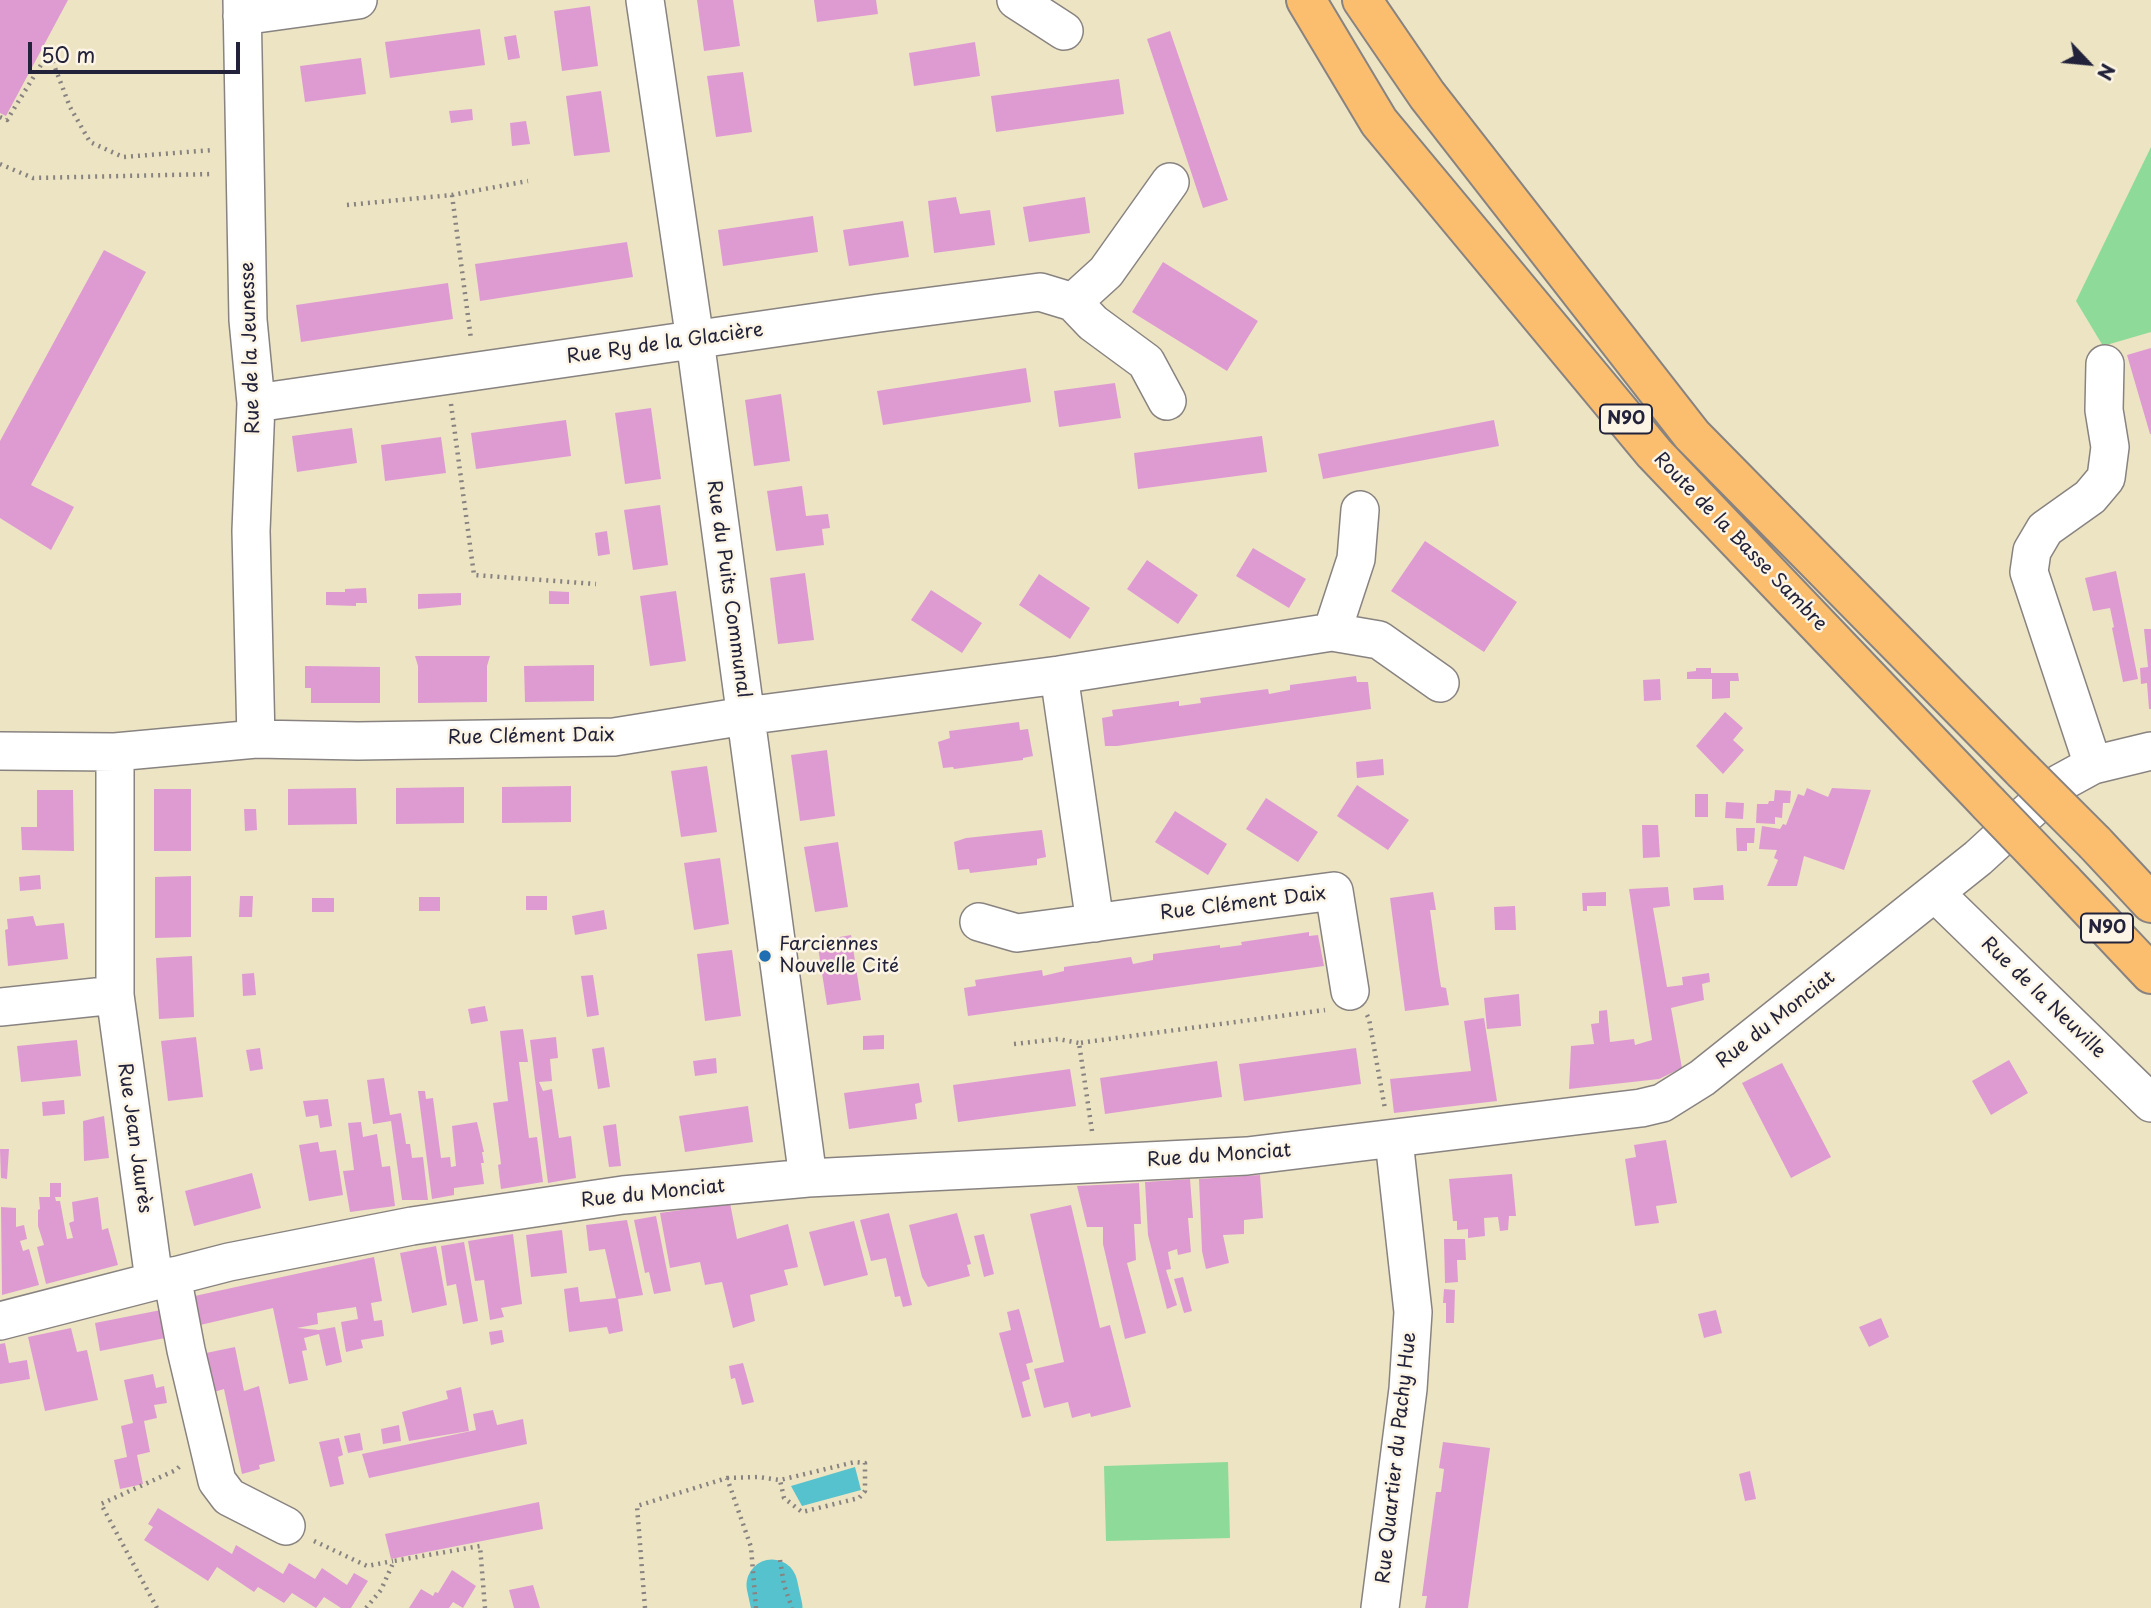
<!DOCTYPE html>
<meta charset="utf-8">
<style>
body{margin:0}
#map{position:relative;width:2151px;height:1608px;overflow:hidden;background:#ede4c4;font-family:"Playpen Sans",sans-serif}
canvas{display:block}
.north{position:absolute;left:2053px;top:28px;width:70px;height:70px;-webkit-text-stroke:5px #fcf5e5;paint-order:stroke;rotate:116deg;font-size:19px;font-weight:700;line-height:28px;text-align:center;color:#22223b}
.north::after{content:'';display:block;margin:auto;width:24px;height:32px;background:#22223b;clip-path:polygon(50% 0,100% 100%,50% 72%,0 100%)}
.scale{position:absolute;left:28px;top:42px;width:212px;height:32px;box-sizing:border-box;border:4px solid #22223b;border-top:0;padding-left:9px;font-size:21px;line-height:24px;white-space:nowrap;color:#22223b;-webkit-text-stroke:5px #fcf5e5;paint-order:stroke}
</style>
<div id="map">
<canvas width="2151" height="1608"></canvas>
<div class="north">N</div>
<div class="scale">50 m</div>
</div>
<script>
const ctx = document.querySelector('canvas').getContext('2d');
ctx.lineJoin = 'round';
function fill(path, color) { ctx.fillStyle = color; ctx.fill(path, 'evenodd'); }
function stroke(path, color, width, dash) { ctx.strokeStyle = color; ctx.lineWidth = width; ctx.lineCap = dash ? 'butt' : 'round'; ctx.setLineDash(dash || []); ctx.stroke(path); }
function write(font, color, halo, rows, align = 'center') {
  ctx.font = font + ' "Playpen Sans",sans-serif'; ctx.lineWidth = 5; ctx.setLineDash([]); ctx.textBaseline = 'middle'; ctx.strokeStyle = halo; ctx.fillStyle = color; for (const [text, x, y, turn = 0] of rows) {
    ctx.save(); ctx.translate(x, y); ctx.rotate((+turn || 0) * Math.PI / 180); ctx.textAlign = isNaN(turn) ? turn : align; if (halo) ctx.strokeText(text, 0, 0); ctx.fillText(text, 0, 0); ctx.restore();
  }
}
fill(new Path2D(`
 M2151 147V332L2103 346 2076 301Z
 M1228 1462 1230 1538 1106 1541 1104 1466Z`), '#8edb99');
fill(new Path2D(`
 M855 1467 861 1490 802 1506 791 1486Z`), '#55c2ce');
stroke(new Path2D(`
 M772 1585 777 1608`), '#55c2ce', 51);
fill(new Path2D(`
 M0 0H68L6 116 0 113Z
 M697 0H733L740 46 704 51Z
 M814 0H876L878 14 817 22Z
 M590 6 598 66 562 71 554 11Z
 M480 29 485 65 390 78 385 42Z
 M1170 31 1228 200 1203 208 1147 39Z
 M516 35 520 58 508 60 504 37Z
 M975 42 980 76 914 86 909 53Z
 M361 58 366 94 305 102 300 66Z
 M743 72 752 132 716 137 707 76Z
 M1119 79 1124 114 996 132 991 96Z
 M601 91 610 152 574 156 566 96Z
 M472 109 473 120 451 123 449 111Z
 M526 121 530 144 512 146 510 123Z
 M956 197 960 214 990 210 995 245 934 253 928 201Z
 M1085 197 1090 233 1029 242 1023 207Z
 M813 216 818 252 723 266 718 230Z
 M903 221 909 257 849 266 843 230Z
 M627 242 633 277 480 301 475 264Z
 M104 250 146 272 31 485 74 507 51 550 0 518V441Z
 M1163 262 1258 321 1227 371 1132 312Z
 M448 283 453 319 301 342 296 305Z
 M2151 348V434H2150L2127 355Z
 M1026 368 1031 402 883 425 877 391Z
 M1115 383 1121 418 1059 427 1054 391Z
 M781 394 790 461 754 466 745 400Z
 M651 408 661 479 625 484 615 413Z
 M566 420 571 456 476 469 471 433Z
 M1494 420 1499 446 1323 479 1318 454Z
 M352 428 357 463 297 472 292 436Z
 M1262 436 1267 472 1138 489 1134 453Z
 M441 437 446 473 385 481 381 445Z
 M802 486 806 516 828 514 830 528 822 529 824 545 776 551 767 491Z
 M660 505 668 565 633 570 624 510Z
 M607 531 610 554 598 556 595 533Z
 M1425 541 1517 602 1484 652 1391 591Z
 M1253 548 1306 579 1289 608 1236 576Z
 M1147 560 1198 595 1178 624 1127 589Z
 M2116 571 2138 679 2123 682 2112 628 2114 627 2110 608 2093 611 2085 578Z
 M805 573 814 640 778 644 770 578Z
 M1039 574 1090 608 1070 639 1019 605Z
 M366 588 367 603H356V606L326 605V592H345V589Z
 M931 590 982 623 962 653 911 620Z
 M549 591 569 592V604H549Z
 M676 591 686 661 650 666 640 596Z
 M461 593V605L418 609V594Z
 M2144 629H2151V709H2149L2147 683 2141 684 2140 668 2148 667Z
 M415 656H490L487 666V702L418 703V666Z
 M594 665V701L525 702 524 666Z
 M305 666 380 667V703H311V688H305Z
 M1696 668H1711V673H1738L1739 681H1730V698L1712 699V679H1687V672L1696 671Z
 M1356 676 1357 682H1368L1371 709 1117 746H1105L1102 718 1113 716 1112 710 1179 701V706L1201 703 1200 698 1268 689 1269 694 1290 690V685Z
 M1660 679 1661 700 1644 701 1643 680Z
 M1725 712 1743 728 1733 740 1744 750 1723 774 1696 746Z
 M1019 722 1020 730 1028 729 1033 756 1023 758V760L954 769 953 767 943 768 938 742 950 738 949 731Z
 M827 750 835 816 800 821 791 755Z
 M1383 759 1384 775 1357 778 1356 762Z
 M707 766 717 832 681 837 671 771Z
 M1357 785 1409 820 1388 850 1337 816Z
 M571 786V822L502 823V787Z
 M464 787V823L396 824V788Z
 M356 788 357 824 288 825V789Z
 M1807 788 1828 797 1832 788 1871 790 1844 870 1804 856 1797 886H1767L1778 860 1774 858 1777 850 1759 849 1762 826 1780 829 1783 824 1786 825 1798 794 1804 796Z
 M154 789H191V851H154Z
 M37 790H73L74 851 22 850 21 827H37Z
 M1775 790 1791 791 1790 803H1783L1782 818 1775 817V824L1756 823 1757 804H1768L1769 801H1774Z
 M1695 794H1708V817H1695Z
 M1266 798 1318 832 1298 862 1246 829Z
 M1726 802 1744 803 1743 819 1725 818Z
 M244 809H256L257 830 245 831Z
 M1175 811 1227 844 1208 875 1155 842Z
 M1642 825H1658L1660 857 1643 858Z
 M1736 828H1755L1754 843H1747V851H1737Z
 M1042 830 1046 857 1037 859V865L970 873 969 869 958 870 954 842 966 838Z
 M838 842 848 907 815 912 804 847Z
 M720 858 729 924 694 930 684 863Z
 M40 875 41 889 20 891 19 877Z
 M191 876V937L155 938V877Z
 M1723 885 1724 900H1694L1693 888Z
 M1668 887 1670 906 1653 908 1667 987 1683 985 1682 977 1709 973 1710 982 1702 984 1704 1000 1671 1008 1682 1068 1659 1079 1569 1089 1571 1046 1594 1044 1591 1024 1599 1023V1011L1607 1010 1610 1042 1634 1039 1635 1045 1652 1040 1629 889Z
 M1433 892 1436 910H1430L1438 968 1441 987 1446 988 1449 1005 1405 1011 1390 898Z
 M1606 892V906H1587V911H1583L1582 893Z
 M240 896H253L252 917H239Z
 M526 896H547V910H526Z
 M419 897H440V911H419Z
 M312 898H334V912H312Z
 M1515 906 1516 930H1495L1494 907Z
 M604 910 607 929 575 935 572 916Z
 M33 916 36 926 64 923 68 959 8 966 5 930 8 929 7 919Z
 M1309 932V936L1318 935 1324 966 968 1016 964 988 976 986 975 980 1042 970 1043 976 1064 971V967L1131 957 1133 964 1153 960V954L1220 945V948L1242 945 1241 942Z
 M851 935 861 1000 827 1005 817 941Z
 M732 950 741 1016 705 1021 697 954Z
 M192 956 194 1017 159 1019 156 958Z
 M254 973 256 995 243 996 242 974Z
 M593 975 599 1015 587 1017 581 976Z
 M1519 994 1521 1026 1487 1029 1484 998Z
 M485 1006 488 1021 471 1024 468 1009Z
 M1484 1018 1497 1101 1394 1113 1390 1079 1471 1071 1464 1021Z
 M523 1029 528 1062H519L529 1138 537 1137 543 1182 501 1189 498 1165 501 1164 493 1103 508 1101 500 1031Z
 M884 1035V1049L863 1050V1036Z
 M196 1037 203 1097 168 1101 161 1041Z
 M556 1037 558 1058 550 1059 552 1081 539 1082 543 1091 552 1089 559 1138 571 1136 576 1178 548 1183 530 1040Z
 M77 1040 81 1076 21 1082 17 1046Z
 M604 1047 610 1087 598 1089 592 1049Z
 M260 1048 263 1069 250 1071 246 1050Z
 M1356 1048 1361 1084 1244 1101 1239 1064Z
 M716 1058 717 1073 695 1076 693 1061Z
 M2009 1060 2028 1093 1991 1115 1972 1081Z
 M1217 1061 1222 1097 1105 1114 1100 1078Z
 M1782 1063 1831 1157 1791 1178 1742 1083Z
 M1070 1069 1076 1106 958 1122 953 1085Z
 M384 1078 390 1115 401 1113 406 1144H410L412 1158 423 1157 428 1200H402L391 1121 373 1124 367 1080Z
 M919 1083 922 1102 915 1104 917 1119 849 1129 844 1093Z
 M418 1091H425L426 1099 433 1098 441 1158 450 1157 451 1167 456 1166 452 1126 477 1122 484 1152H482L484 1163H481L484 1184 454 1188V1195L432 1199Z
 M328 1099 332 1126 320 1128 318 1115 306 1117 303 1101Z
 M64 1100 65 1114 43 1116 42 1102Z
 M748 1106 753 1142 685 1152 679 1116Z
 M104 1116 109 1158 84 1161 83 1121Z
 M361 1122 363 1137 377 1134 382 1167 390 1166 395 1206 350 1212 343 1171 354 1170 348 1123Z
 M616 1124 621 1166 609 1167 603 1126Z
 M1666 1140 1677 1203 1656 1206 1659 1223 1635 1226 1625 1159 1636 1157 1634 1145Z
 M318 1142 320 1152 336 1150 343 1195 309 1201 299 1145Z
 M0 1149H9L7 1179 1 1178Z
 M252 1173 261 1208 194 1226 185 1191Z
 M1512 1174 1516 1216H1509L1508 1230 1500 1231 1498 1217 1484 1218 1485 1236 1468 1238V1229L1457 1230V1221H1453L1449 1179Z
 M1260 1175 1263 1218 1244 1220V1234L1223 1235 1229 1263 1206 1269 1202 1251 1199 1179Z
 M1190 1179 1193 1218H1188L1191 1252 1178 1255 1177 1249 1168 1252 1171 1269 1166 1270 1177 1305 1167 1309 1148 1235 1145 1182Z
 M50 1183H61V1197H55L56 1201H60L67 1239 73 1238 69 1223 74 1221 72 1202 98 1197 102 1230 108 1228 118 1265 46 1284 37 1247 44 1245 38 1226V1210L40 1209 39 1197H50Z
 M1139 1183 1141 1224H1134L1136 1260 1127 1263 1146 1333 1125 1339 1103 1244V1227H1087L1077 1186Z
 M730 1203 737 1239 788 1224 798 1267 784 1270 788 1285 750 1295 755 1321 733 1328 722 1282 705 1285 700 1262 670 1268 660 1213Z
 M1071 1205 1100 1328 1110 1325 1131 1407 1091 1417 1090 1413 1072 1418 1068 1402 1044 1408 1034 1369 1064 1362 1030 1214Z
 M1 1207 16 1208V1227L24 1225 27 1239 20 1241 23 1251 29 1249 39 1285 2 1295Z
 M889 1213 912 1305 903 1307 900 1296 895 1297 886 1258 871 1261 860 1220Z
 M957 1213 971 1264 967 1265 970 1276 928 1287 922 1277 909 1225Z
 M656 1216 671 1291 654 1294 649 1272 645 1273 634 1220Z
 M627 1220 643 1295 618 1299 623 1331 609 1334 607 1327 569 1332 564 1289 578 1287 580 1302 616 1298 605 1249 589 1251 586 1225Z
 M854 1221 868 1275 824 1286 809 1232Z
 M562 1230 567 1273 531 1277 526 1235Z
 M513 1234 522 1304 501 1308 504 1317 490 1320 484 1280 475 1281 468 1241Z
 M984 1234 994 1274 984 1277 974 1236Z
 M1444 1239H1465L1466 1260H1457L1458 1282 1445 1283Z
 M464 1242 478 1321 463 1324 456 1284 447 1286 441 1246Z
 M436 1246 447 1305 412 1313 400 1253Z
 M374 1257 382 1301 371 1303 374 1321 382 1320 384 1336 361 1340 363 1348 346 1352 341 1322 358 1319 356 1307 317 1313 318 1324 297 1328 319 1330 335 1327 342 1362 326 1366 319 1334 304 1338 307 1350 302 1351 308 1380 289 1384 273 1308 196 1326 190 1297Z
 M1183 1277 1192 1311 1184 1313 1174 1279Z
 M1444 1289 1455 1290 1454 1323H1446V1303H1443Z
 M1019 1309 1033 1362 1026 1364 1030 1379 1022 1382 1031 1416 1022 1418 999 1333 1011 1330 1007 1312Z
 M161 1310 165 1338 100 1351 95 1323Z
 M1716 1310 1722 1333 1704 1338 1698 1314Z
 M1881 1318 1889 1337 1869 1347 1859 1327Z
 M71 1328 77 1352 87 1350 98 1400 45 1411 28 1337Z
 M502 1330 504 1342 491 1345 489 1332Z
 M5 1343 9 1363 27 1360 30 1379 0 1384V1344Z
 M235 1347 244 1391 259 1386 275 1461 259 1465 260 1469 242 1474 224 1389 214 1392 206 1353Z
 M743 1363 754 1402 742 1405 735 1378 731 1379 729 1366Z
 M153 1374 156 1388 164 1386 167 1403 154 1405 157 1418 144 1421 150 1452 137 1455 143 1484 120 1489 114 1460 127 1457 121 1426 133 1423 124 1380Z
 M461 1387 469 1431 409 1441 402 1412 448 1399 446 1391Z
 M493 1410 497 1425 523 1419 527 1444 369 1478 362 1454 476 1430 473 1414Z
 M399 1425 401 1441 383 1444 381 1429Z
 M360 1433 363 1450 348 1453 344 1436Z
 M339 1438 343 1455 338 1457 344 1484 330 1487 319 1442Z
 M1443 1442 1490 1448 1468 1608H1425L1427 1596H1422L1436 1492H1441L1444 1469 1439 1468Z
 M1750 1471 1756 1499 1745 1501 1739 1474Z
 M539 1502 543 1529 391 1559 385 1534Z
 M158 1508 232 1554 236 1545 283 1574 289 1563 315 1579 322 1568 347 1585 354 1573 368 1581 351 1608H341L324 1597 316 1608 292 1593 284 1603 258 1587 254 1592 217 1567 208 1581 144 1540 153 1527 148 1524Z
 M452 1570 476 1586 463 1608 453 1602 449 1608H409L421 1589 433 1596 435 1592 438 1593Z
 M533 1585 540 1608H514L509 1590Z`), '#de9bd2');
const minor = new Path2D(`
 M242 0 248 320 256 403 251 531 256 739
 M645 0 695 340 808 1178
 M1016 0 1064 31
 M242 16 358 0
 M1167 401 1146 362 1093 323 1073 302 1106 272 1170 182
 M256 403 879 313 1040 292 1073 302
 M1360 510 1356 559 1332 632 1379 640 1440 683
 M1059 675 1095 923
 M0 751 115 752 256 739 358 741 614 737 745 716 1059 675 1332 632
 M115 752V995L154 1280
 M2093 765 2029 572 2032 551 2045 529 2090 497 2106 478 2110 447 2104 410 2105 364
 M1935 893 2151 1103
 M979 922 1017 933 1334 891 1350 991
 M0 1007 115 995
 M172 1276 186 1350 217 1481 229 1497 286 1526
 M0 1321 229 1262 412 1226 623 1195 808 1178 1247 1156 1641 1108 1662 1103 1702 1078 1978 858 2060 783 2093 765 2151 751
 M1380 1608 1408 1389 1413 1312 1394 1140`);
const highway = new Path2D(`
 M1306 0 1379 122 1654 453 1988 803
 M1362 0 1427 95 1692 435 2023 771
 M2095 843 2151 903
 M2064 882 2151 974`);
stroke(minor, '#888380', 40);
stroke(highway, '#888380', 42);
stroke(new Path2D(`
 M0 117 7 120 49 52 70 107 90 142 123 157 213 150
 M0 164 33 178 213 174
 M452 195 471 339
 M347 205 452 195 528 181
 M451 404 474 575 596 584
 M1367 1015 1369 1019 1385 1109
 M1014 1044 1058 1039 1079 1043
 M1092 1131 1079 1043 1325 1010
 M727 1478 759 1477 780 1480 855 1462 865 1463V1491L859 1498 802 1512 784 1498 780 1480
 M314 1541 367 1566 393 1561
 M780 1560 784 1585 792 1608
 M157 1608 101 1504 176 1470 182 1464
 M366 1608 381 1590 394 1561 480 1546 485 1608
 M645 1608 637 1506 727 1478 751 1547 756 1608`), '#888380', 4.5, [2, 5]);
stroke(minor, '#fff', 37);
stroke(highway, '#fabe6e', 38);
const highwayBridge = new Path2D(`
 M2023 771 2095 843
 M1988 803 2064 882`);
stroke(highwayBridge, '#888380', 42, []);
stroke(highwayBridge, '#fabe6e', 38);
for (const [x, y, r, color] of [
 [765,956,7,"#1f6fb2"]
]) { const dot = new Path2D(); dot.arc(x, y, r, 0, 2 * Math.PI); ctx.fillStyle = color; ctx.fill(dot); stroke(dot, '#fcf5e5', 2.5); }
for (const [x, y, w] of [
 [1626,419,52],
 [2107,928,52]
]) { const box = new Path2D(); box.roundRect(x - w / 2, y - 14.5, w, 29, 5); ctx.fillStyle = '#fcf5e5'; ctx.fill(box); stroke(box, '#22223b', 2); }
write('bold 18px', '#22223b', null, [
 ["N90",1626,419],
 ["N90",2107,928]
]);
write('19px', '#22223b', '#fcf5e5', [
 ["Rue Ry de la Glacière",665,344,-8],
 ["Rue de la Jeunesse",251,348,-92],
 ["Route de la Basse Sambre",1740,542,46],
 ["Rue du Puits Communal",728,589,82],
 ["Rue Clément Daix",531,737,-1],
 ["Rue Clément Daix",1243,904,-7],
 ["Rue de la Neuville",2043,998,44],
 ["Rue du Monciat",1776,1020,-38],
 ["Rue Jean Jaurès",134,1138,82],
 ["Rue du Monciat",1219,1156,-4],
 ["Rue du Monciat",653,1194,-6],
 ["Rue Quartier du Pachy Hue",1397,1458,-84]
]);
write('19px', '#22223b', '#fcf5e5', [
 ["Farciennes",779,945],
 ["Nouvelle Cité",779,967]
], 'left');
</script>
